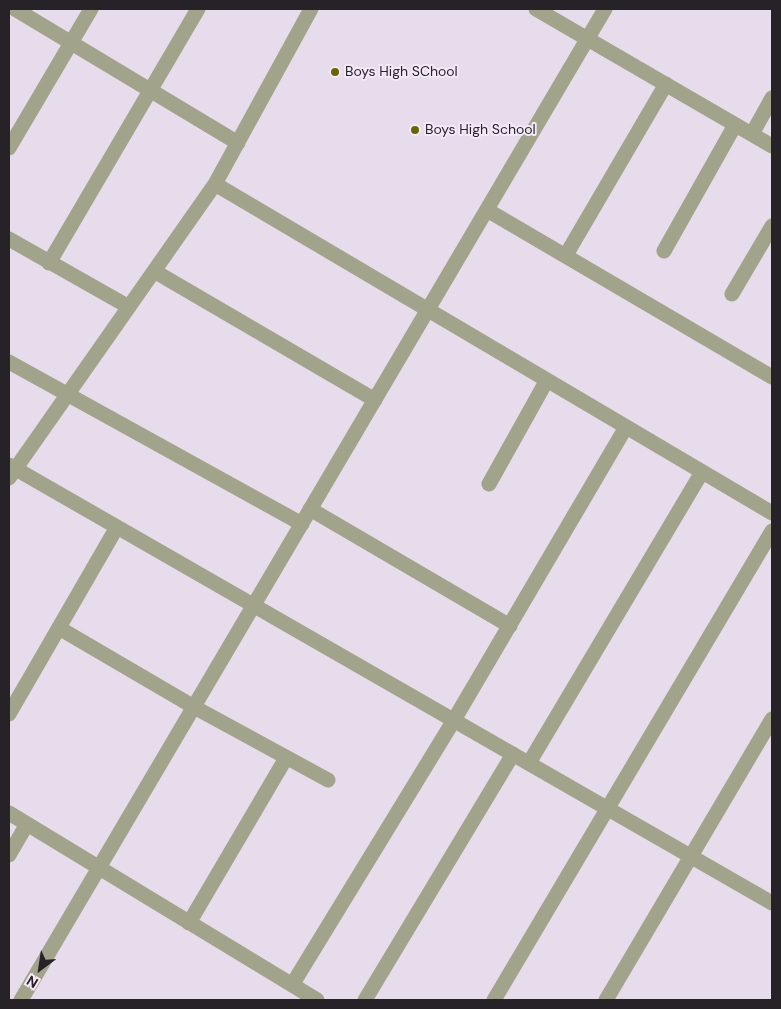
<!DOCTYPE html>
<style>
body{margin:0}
#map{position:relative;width:781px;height:1009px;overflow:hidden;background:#e7dceb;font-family:"DM Sans",sans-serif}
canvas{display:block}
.frame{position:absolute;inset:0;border:10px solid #262227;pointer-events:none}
.north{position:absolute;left:15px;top:944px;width:50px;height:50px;-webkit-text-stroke:4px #f4e9f8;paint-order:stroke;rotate:211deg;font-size:14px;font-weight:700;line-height:20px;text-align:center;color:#262227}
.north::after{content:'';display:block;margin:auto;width:18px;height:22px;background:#262227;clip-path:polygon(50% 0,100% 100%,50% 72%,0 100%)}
</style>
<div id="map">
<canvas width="781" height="1009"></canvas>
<div class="frame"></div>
<div class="north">N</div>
</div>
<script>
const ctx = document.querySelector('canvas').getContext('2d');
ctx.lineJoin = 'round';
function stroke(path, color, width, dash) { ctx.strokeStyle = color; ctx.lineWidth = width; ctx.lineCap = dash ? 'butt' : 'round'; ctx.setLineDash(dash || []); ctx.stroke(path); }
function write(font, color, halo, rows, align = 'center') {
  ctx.font = font + ' "DM Sans",sans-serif'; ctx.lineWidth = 4; ctx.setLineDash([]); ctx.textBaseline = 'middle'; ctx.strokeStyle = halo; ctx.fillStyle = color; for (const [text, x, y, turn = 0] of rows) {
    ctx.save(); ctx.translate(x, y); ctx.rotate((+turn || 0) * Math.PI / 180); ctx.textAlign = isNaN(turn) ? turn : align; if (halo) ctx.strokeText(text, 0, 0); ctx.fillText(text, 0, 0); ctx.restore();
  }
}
stroke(new Path2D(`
 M15 9 238 143
 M536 9 772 146
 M752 134 772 98
 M9 148 91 9
 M215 184 772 513
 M487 210 772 377
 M9 239 129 307
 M664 251 735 125
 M566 255 666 84
 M49 263 198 9
 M154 271 375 400
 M732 294 772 226
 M9 362 302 524
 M9 465 772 903
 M9 478 215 184 311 9
 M489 484 547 380
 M310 509 510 626
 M59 628 194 707 328 780
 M9 714 117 527
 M529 763 702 472
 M9 813 317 1000
 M9 855 27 824
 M189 923 286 758
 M292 985 454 720 626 427
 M21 1000 605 9
 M365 1000 513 754
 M494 1000 772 531
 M606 1000 772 719`), '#a2a38b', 15);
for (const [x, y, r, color] of [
 [335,72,5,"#676600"],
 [415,130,5,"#676600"]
]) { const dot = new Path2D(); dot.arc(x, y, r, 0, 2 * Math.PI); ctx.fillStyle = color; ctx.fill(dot); stroke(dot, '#f4e9f8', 2); }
write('14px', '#262227', '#f4e9f8', [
 ["Boys High SChool",345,72],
 ["Boys High School",425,130]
], 'left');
</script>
